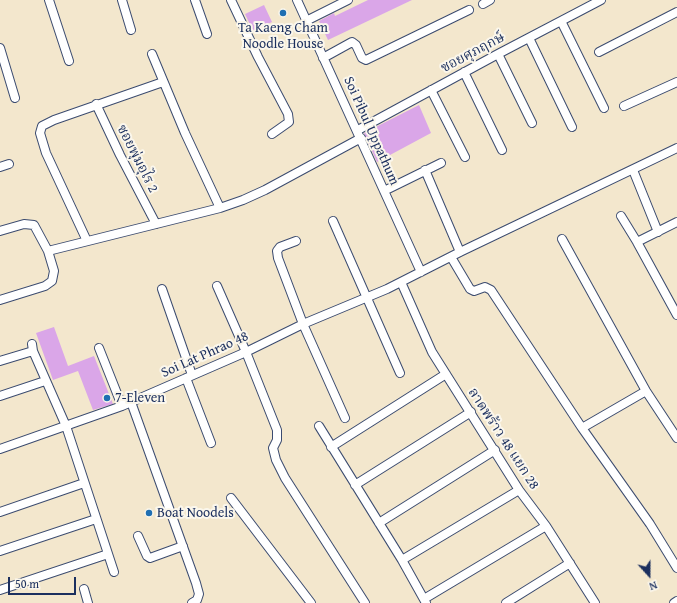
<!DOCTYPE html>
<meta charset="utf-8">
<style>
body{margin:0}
#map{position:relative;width:677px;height:603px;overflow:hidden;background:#f3e7cd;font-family:"Gentium Book Plus",serif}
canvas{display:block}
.north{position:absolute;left:629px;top:555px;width:40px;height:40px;-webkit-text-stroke:3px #fbf7ec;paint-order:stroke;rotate:159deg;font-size:11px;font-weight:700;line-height:16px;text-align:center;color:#1b2f5e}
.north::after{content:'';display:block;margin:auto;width:14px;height:18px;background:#1b2f5e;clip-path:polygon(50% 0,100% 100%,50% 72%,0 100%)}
.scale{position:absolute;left:8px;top:577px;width:68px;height:18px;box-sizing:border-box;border:2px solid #1b2f5e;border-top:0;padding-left:5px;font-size:12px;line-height:14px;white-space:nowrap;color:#1b2f5e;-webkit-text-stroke:3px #fbf7ec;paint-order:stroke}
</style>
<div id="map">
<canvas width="677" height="603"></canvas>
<div class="north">N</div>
<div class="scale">50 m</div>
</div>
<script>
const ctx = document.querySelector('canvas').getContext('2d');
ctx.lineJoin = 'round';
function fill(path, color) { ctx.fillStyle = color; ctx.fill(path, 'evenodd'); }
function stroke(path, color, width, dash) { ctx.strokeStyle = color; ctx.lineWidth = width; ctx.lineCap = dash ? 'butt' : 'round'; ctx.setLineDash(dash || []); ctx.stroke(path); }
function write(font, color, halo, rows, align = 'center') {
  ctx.font = font + ' "Gentium Book Plus","Noto Serif Thai",serif'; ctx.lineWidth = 4; ctx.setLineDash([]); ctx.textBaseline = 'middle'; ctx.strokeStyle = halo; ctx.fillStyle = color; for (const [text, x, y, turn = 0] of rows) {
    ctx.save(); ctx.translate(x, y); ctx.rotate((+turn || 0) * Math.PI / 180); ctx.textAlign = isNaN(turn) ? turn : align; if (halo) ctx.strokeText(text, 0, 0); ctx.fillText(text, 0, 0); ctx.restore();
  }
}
fill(new Path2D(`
 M368 0H412L328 40 319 21 334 13 335 16Z
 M264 5 272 22 253 31 245 14Z
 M419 105 431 133 377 162 364 133Z
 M54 327 68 366 94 356 113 404 93 410 78 371 53 380 36 333Z`), '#daa6e8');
const minor = new Path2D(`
 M49 0 69 61
 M122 0 131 30
 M195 0 207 34
 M231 0 258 57 288 114 289 122 272 134
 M297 0 421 272
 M483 4 490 0
 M306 21 348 0
 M561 21 604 108
 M529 38 572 127
 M0 48 15 98
 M599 52 677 12
 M152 54 185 133 220 208
 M498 54 532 123
 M323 58 352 42 356 45 362 58 366 60 469 10
 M464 72 502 150
 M431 90 465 157
 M96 104 120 155 156 224
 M624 106 677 82
 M358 130 498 54 601 0
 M0 167 9 164
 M425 170 460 252
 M633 170 658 232
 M384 191 441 163
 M621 216 637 242 677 315
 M333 221 400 373
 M0 231 24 224 34 225 48 251 54 271 52 281 45 286 0 300
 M562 239 646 391 677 438
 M87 241 46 153 40 133 42 126 54 120 163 82
 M296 241 280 247 277 251 278 258 303 324 345 418
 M637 242 677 222
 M48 251 220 208 243 200 265 190 361 138
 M451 257 470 289 474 291 485 287 491 290 582 428 650 524 677 568
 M401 282 432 352 519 490 546 526 595 603
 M217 286 246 352 277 430V440L273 448 276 460 285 478 365 603
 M162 289 192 375
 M32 344 33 351 66 426 114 572
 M99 348 122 406
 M0 361 33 351
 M186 378 211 443
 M0 396 45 381
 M131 402 196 583 199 594 197 600 192 603
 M319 426 402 560 426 603
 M582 428 646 391
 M331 447 446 374
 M0 449 122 406 246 352 303 324 387 289 460 252 677 148
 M355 485 471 412
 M231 498 311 603
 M0 512 84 483
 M379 523 495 450
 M138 536 147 556 150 558 183 546
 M0 551 96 519
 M402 560 519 490
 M84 589 88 603
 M0 590 108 554
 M424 599 546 526
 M506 603 570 563
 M674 603 677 601`);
stroke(minor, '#3b4b6f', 10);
stroke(minor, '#fff', 8);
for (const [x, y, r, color] of [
 [283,13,4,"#1f6fb2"],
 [107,398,4,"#1f6fb2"],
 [149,513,4,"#1f6fb2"]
]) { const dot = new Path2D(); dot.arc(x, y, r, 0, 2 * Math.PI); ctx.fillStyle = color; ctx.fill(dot); stroke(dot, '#fbf7ec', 1.5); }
write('14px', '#1b2f5e', '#fbf7ec', [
 ["Ta Kaeng Cham",283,28,"center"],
 ["Noodle House",283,44,"center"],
 ["7-Eleven",115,398],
 ["Boat Noodels",157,513]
], 'left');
write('14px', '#1b2f5e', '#fbf7ec', [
 ["ซอยศุภฤกษ์",473,53,-28],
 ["Soi Pibul Uppathum",371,131,66],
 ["ซอยพุ่มอุไร 2",137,159,63],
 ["Soi Lat Phrao 48",205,355,-24],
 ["ลาดพร้าว 48 แยก 28",503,439,57]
]);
</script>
